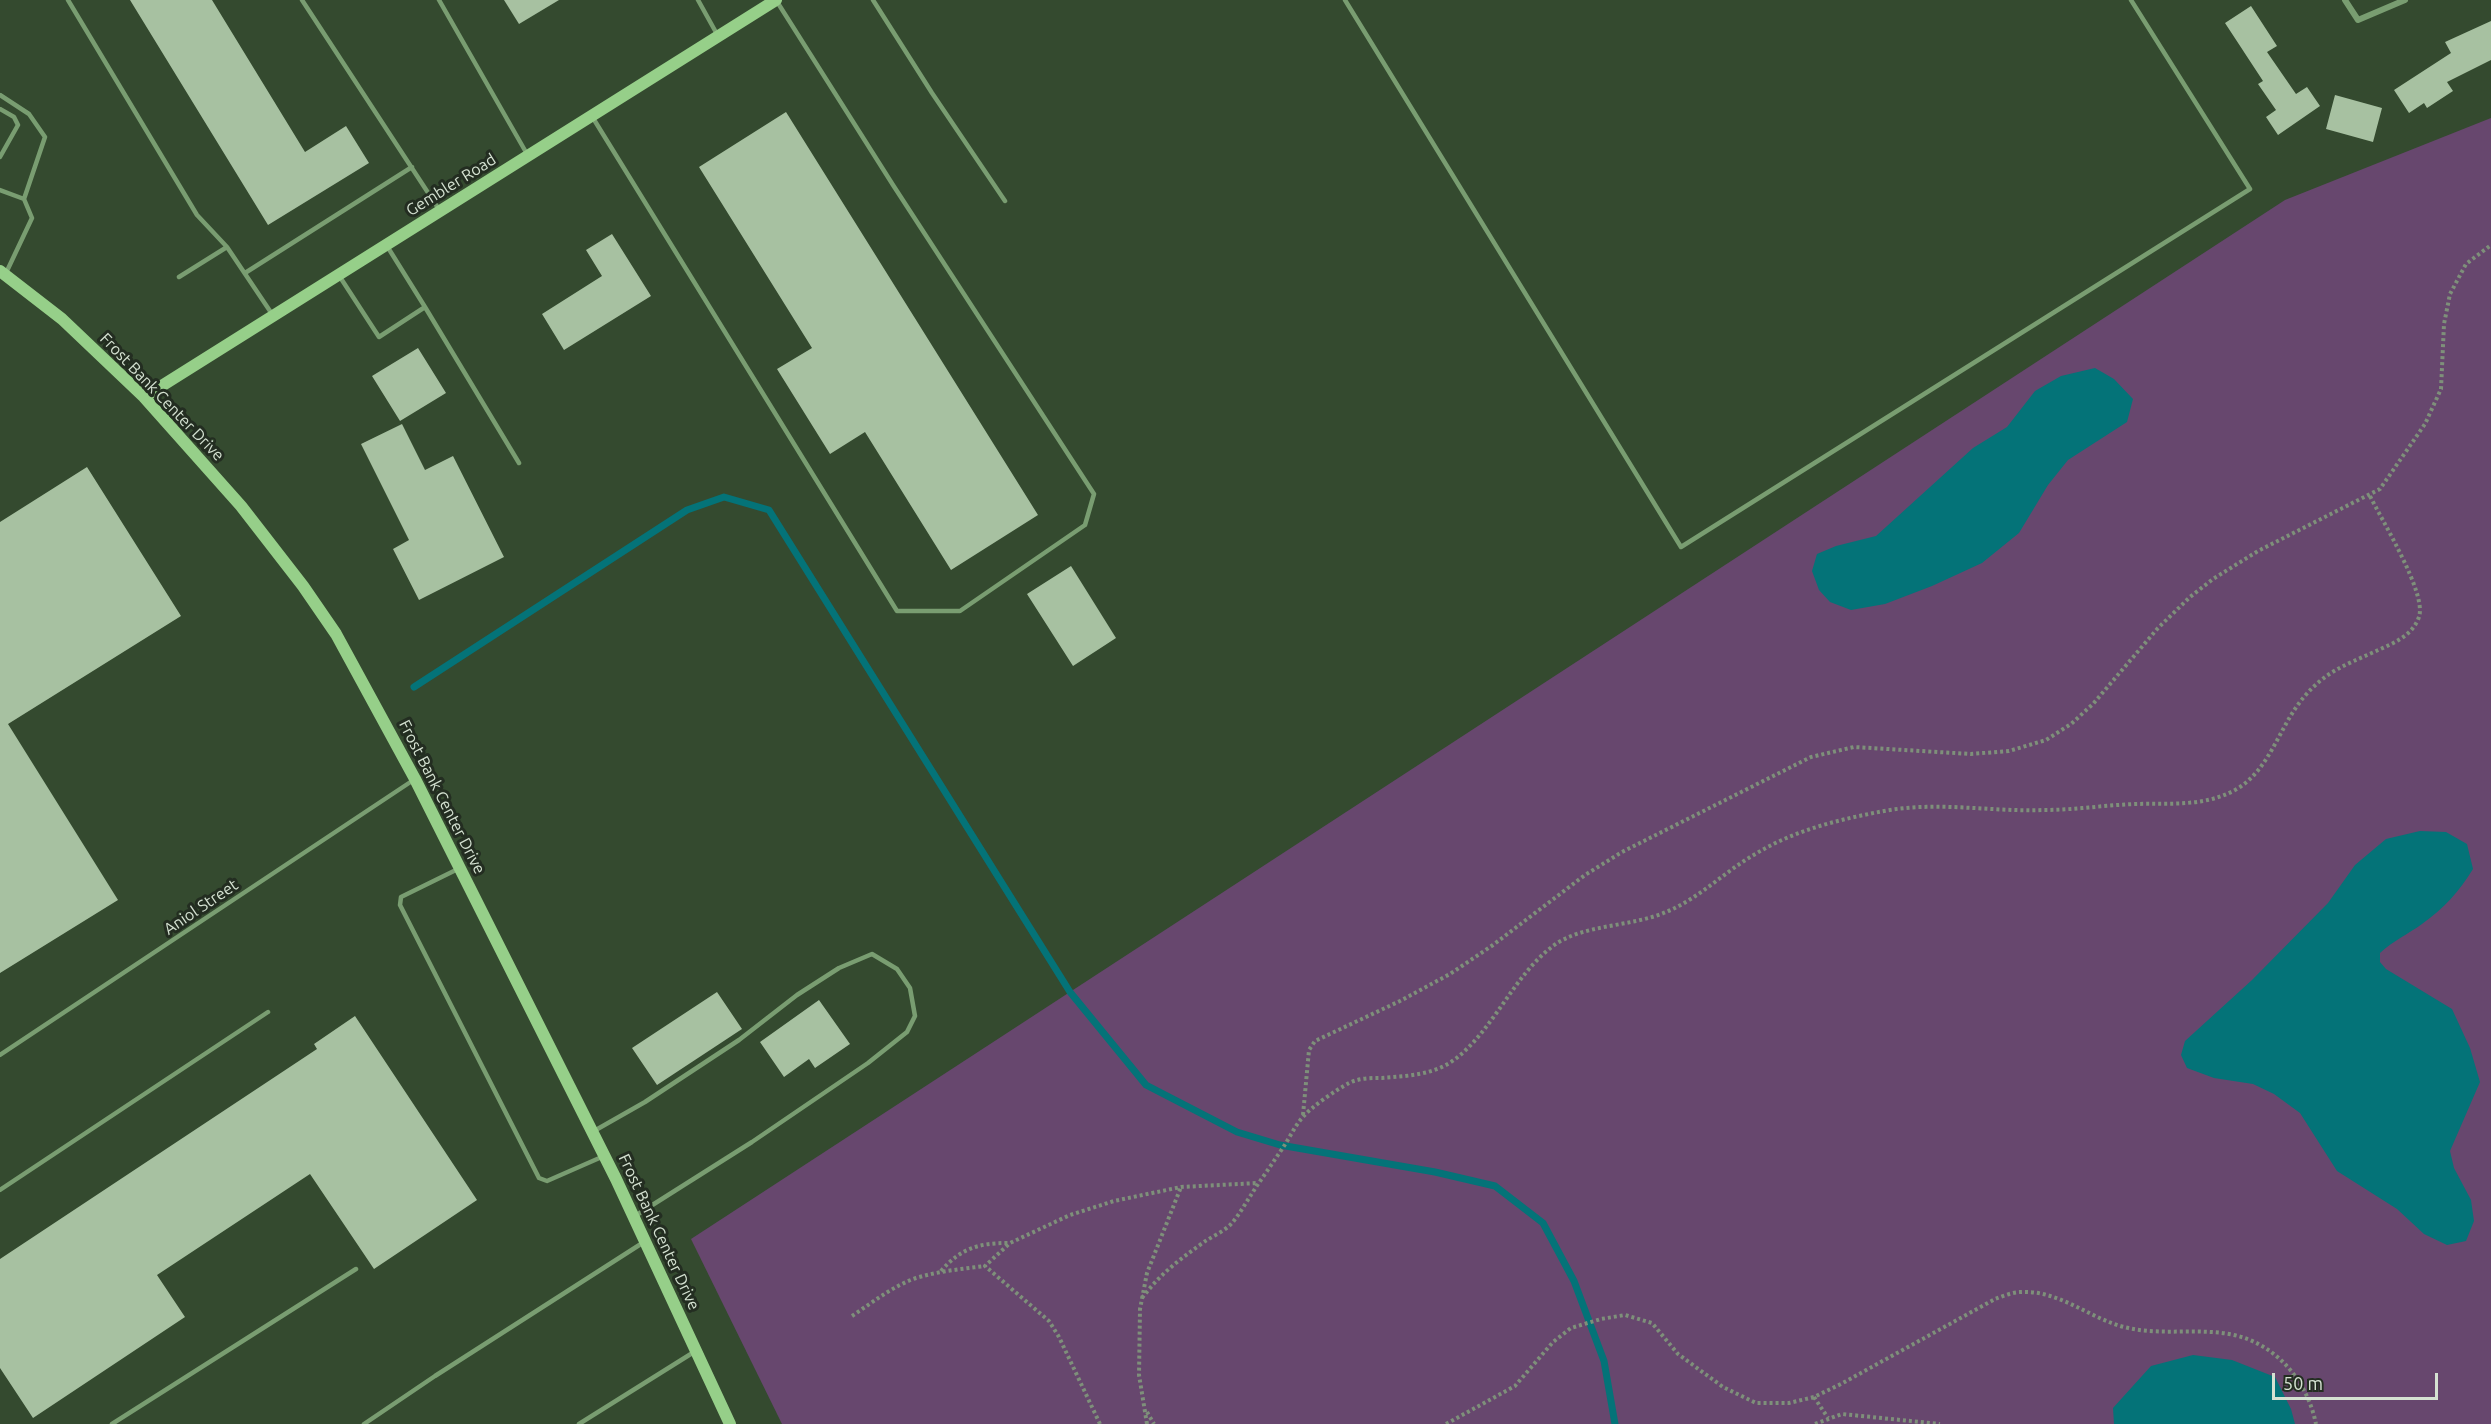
<!DOCTYPE html>
<style>
body{margin:0}
#map{position:relative;width:2491px;height:1424px;overflow:hidden;background:#344a2f;font-family:Ubuntu,sans-serif}
canvas{display:block}
.scale{position:absolute;left:2272px;top:1373px;width:166px;height:27px;box-sizing:border-box;border:3px solid #d5e2d2;border-top:0;padding-left:8px;font-size:18px;line-height:21px;white-space:nowrap;color:#d5e2d2;-webkit-text-stroke:4px #232d21;paint-order:stroke}
</style>
<div id="map">
<canvas width="2491" height="1424"></canvas>
<div class="scale">50 m</div>
</div>
<script>
const ctx = document.querySelector('canvas').getContext('2d');
ctx.lineJoin = 'round';
function fill(path, color) { ctx.fillStyle = color; ctx.fill(path, 'evenodd'); }
function stroke(path, color, width, dash) { ctx.strokeStyle = color; ctx.lineWidth = width; ctx.lineCap = dash ? 'butt' : 'round'; ctx.setLineDash(dash || []); ctx.stroke(path); }
function write(font, color, halo, rows, align = 'center') {
  ctx.font = font + ' Ubuntu,sans-serif'; ctx.lineWidth = 6; ctx.setLineDash([]); ctx.textBaseline = 'middle'; ctx.strokeStyle = halo; ctx.fillStyle = color; for (const [text, x, y, turn = 0] of rows) {
    ctx.save(); ctx.translate(x, y); ctx.rotate((+turn || 0) * Math.PI / 180); ctx.textAlign = isNaN(turn) ? turn : align; if (halo) ctx.strokeText(text, 0, 0); ctx.fillText(text, 0, 0); ctx.restore();
  }
}
fill(new Path2D(`
 M2491 118V1424H782L691 1239 2285 200Z`), '#67476e');
fill(new Path2D(`
 M2095 368 2114 379 2133 399 2127 422 2068 460 2048 485 2019 533 1982 563 1932 586 1885 604 1851 610 1830 602 1819 590 1812 571 1817 554 1836 546 1876 536 1973 448 2007 427 2035 391 2061 376Z
 M2420 831 2446 832 2467 844 2473 869C2459 892 2444 908 2422 924 2408 934 2393 941 2380 953V962L2386 969 2452 1009 2470 1048 2480 1082 2450 1151 2454 1168 2471 1200 2474 1221 2466 1241 2447 1245 2424 1234 2397 1209 2337 1171 2300 1113 2274 1094 2253 1084 2214 1078 2187 1068 2181 1055 2185 1041 2252 980 2328 903 2355 865 2386 839Z
 M2193 1355 2232 1360 2275 1377 2291 1409 2295 1424H2114L2113 1408 2151 1366Z`), '#047378');
stroke(new Path2D(`
 M414 687 687 510 724 497 769 510 1070 992 1146 1085 1237 1132 1280 1145 1435 1172 1495 1186 1543 1223 1574 1281 1604 1361 1615 1424`), '#047378', 7);
fill(new Path2D(`
 M130 0H212L305 152 346 126 369 163 268 225Z
 M504 0H559L519 24Z
 M2251 6 2277 46 2267 52 2296 94 2307 87 2320 106 2278 135 2266 117 2276 110 2258 84 2263 81 2225 23Z
 M2491 21V60L2447 82 2453 91 2427 108 2424 103 2409 113 2394 90 2451 53 2445 42Z
 M2335 95 2382 108 2373 142 2326 129Z
 M786 112 1038 515 951 570 865 432 830 454 777 369 812 348 699 167Z
 M612 234 651 296 564 350 542 314 602 276 586 250Z
 M418 348 446 393 400 421 372 376Z
 M402 424 425 470 453 456 504 557 419 600 393 549 409 540 361 444Z
 M87 467 181 616 8 724 118 900 0 973V522Z
 M1071 566 1116 638 1073 666 1027 594Z
 M717 992 742 1029 657 1085 632 1048Z
 M819 1000 850 1044 815 1068 809 1059 784 1077 760 1042Z
 M355 1016 477 1200 374 1269 310 1174 157 1275 185 1317 33 1418 0 1368V1259L317 1049 314 1044Z`), '#a7c1a1');
stroke(new Path2D(`
 M1303 1115 1309 1050 1315 1041 1400 1001 1450 974 1493 945 1585 875 1622 852 1811 757 1854 747 1971 754 2009 751 2046 740 2071 724 2093 704 2158 628 2190 597 2213 579 2258 551 2380 489 2425 424 2441 389 2444 324 2450 294 2466 264 2491 245
 M941 1271C961 1248 979 1243 1008 1243
 M1142 1298C1160 1274 1180 1259 1204 1242 1213 1236 1225 1231 1232 1223 1239 1215 1245 1204 1251 1195 1261 1179 1273 1163 1284 1146 1290 1137 1295 1126 1302 1118 1311 1107 1336 1090 1349 1083 1359 1078 1371 1078 1382 1078 1407 1076 1433 1075 1454 1060 1494 1030 1513 976 1553 946 1582 924 1632 927 1666 912 1700 898 1725 871 1757 853 1795 830 1841 819 1884 811 1937 801 1990 812 2044 810 2075 810 2105 805 2136 804 2170 803 2204 807 2235 790 2270 771 2279 726 2304 697 2325 672 2345 665 2374 652 2391 644 2412 637 2419 617 2427 593 2381 519 2369 494
 M852 1316C873 1302 893 1286 916 1278 939 1271 962 1269 985 1266
 M1814 1397 1828 1418
 M1147 1412 1154 1424
 M1100 1424 1059 1337 1049 1321 985 1266 1010 1243 1070 1215 1114 1201 1181 1187 1258 1183
 M1147 1424 1139 1375 1140 1309 1147 1273 1181 1187
 M1446 1424 1515 1386 1553 1342 1571 1328 1601 1319 1625 1315 1652 1323 1678 1354 1723 1387 1756 1403H1789L1814 1397 1841 1384 1995 1299C2003 1296 2013 1292 2021 1292 2059 1290 2089 1318 2124 1327 2159 1336 2194 1328 2229 1334 2275 1342 2307 1380 2316 1424
 M1815 1424 1842 1414 1940 1424`), '#7e907a', 4, [3, 3]);
stroke(new Path2D(`
 M68 0 197 215 227 247 272 314
 M302 0 440 211
 M439 0 527 154
 M698 0 718 36
 M873 0 932 93 1005 201
 M1345 0 1681 547 2250 189 2131 0
 M0 95 29 114 45 137 24 199 0 190
 M0 109 14 117 18 125 0 157
 M593 118 897 611H960L1085 525 1094 494 893 185 776 0
 M6 273 32 218 24 199
 M245 273 412 167
 M179 277 227 247
 M340 277 379 337 425 307 387 246
 M425 307 519 463
 M460 868 401 897 400 905 539 1178 547 1181 604 1156
 M0 1055 415 779
 M594 1131 645 1102 739 1040 797 995 839 968 872 954 897 969 910 988 915 1016 907 1032 868 1063 752 1142 635 1216
 M0 1190 268 1012
 M112 1424 356 1269
 M364 1424 435 1376 644 1242
 M579 1424 694 1352`), '#799d71', 4.5);
stroke(new Path2D(`
 M2345 0 2358 20 2405 0`), '#799d71', 6);
stroke(new Path2D(`
 M0 271 62 319 144 397 241 506 303 586 336 634 415 779 616 1179 730 1424
 M144 397 776 0`), '#96cf89', 12);
write('16px', '#d5e2d2', '#232d21', [
 ["Gembler Road",451,185,-32],
 ["Frost Bank Center Drive",162,397,46],
 ["Frost Bank Center Drive",442,797,63],
 ["Aniol Street",201,907,-34],
 ["Frost Bank Center Drive",659,1232,65]
]);
</script>
